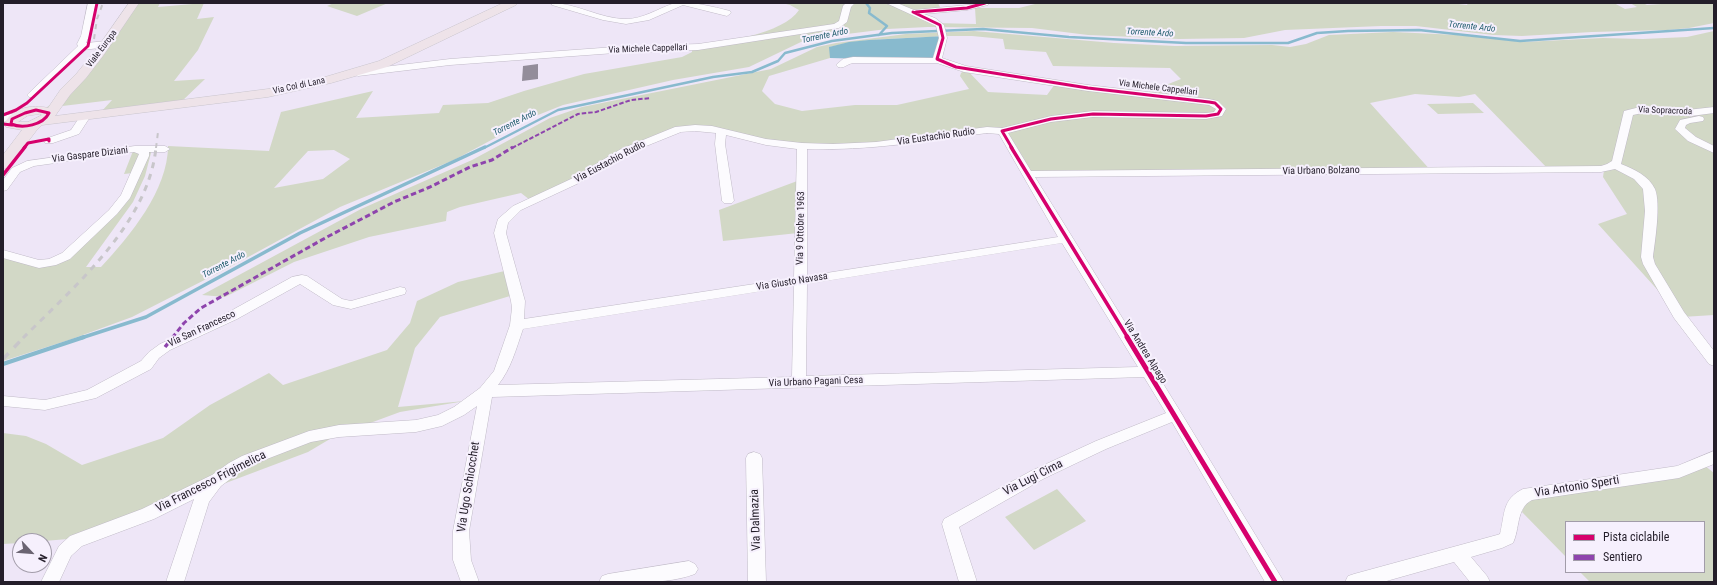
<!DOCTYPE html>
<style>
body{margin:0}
#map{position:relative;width:1717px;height:585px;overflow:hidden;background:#eee6f7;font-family:"Roboto Condensed",sans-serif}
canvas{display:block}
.frame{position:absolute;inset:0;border:4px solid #241e2a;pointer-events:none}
.legend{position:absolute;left:1565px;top:521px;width:140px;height:52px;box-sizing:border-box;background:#f6f0fd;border:1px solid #a29ca9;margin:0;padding:5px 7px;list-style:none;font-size:12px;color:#241e2a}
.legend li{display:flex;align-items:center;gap:8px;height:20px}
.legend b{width:20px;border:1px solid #a29ca9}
.north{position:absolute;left:12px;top:533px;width:40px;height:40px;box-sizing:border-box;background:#f6f0fd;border:1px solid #a29ca9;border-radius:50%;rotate:116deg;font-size:11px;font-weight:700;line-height:16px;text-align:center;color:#241e2a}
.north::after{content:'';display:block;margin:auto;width:14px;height:18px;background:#6b6472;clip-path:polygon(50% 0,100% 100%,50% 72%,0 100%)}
</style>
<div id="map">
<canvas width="1717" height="585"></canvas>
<div class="frame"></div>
<ul class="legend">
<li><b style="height:5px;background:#d6006c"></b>Pista ciclabile</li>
<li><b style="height:5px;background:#8e44ad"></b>Sentiero</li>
</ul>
<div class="north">N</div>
</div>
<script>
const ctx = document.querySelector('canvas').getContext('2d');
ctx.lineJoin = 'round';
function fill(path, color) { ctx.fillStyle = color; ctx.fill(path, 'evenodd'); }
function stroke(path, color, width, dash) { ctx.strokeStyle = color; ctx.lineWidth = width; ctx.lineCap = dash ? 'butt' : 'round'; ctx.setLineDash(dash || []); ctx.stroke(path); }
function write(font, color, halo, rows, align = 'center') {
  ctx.font = font + ' "Roboto Condensed",sans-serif'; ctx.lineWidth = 4; ctx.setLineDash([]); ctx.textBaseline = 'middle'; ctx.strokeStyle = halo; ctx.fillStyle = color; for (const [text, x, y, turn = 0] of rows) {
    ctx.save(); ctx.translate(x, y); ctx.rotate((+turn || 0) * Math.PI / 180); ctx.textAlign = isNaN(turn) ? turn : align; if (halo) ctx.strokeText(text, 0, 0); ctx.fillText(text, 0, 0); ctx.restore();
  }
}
fill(new Path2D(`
 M129 3H160L158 7 204 3 197 19 214 17 198 50 174 81 205 79 180 103 101 112 112 100 46 108 86 76Z
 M334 3H388L357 16 327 6Z
 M782 3H938L941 9 909 12 934 23 976 24 975 8H1019L1039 3H1450L1467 5 1468 3H1614L1625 9 1637 7 1630 3H1643L1647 5 1676 3H1714V23L1689 28 1668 30 1592 32 1522 36 1493 35 1416 26H1381L1285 30 1244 38 1179 39 1088 35 1032 28 928 27 887 29 823 37 801 42 749 67 673 80 563 105 538 115 454 160 340 207 228 268 132 317 72 339 3 361V257L22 263 51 259 70 249 123 196 133 173 124 174 133 151 152 149 145 176 133 202 86 267H101C130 236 168 190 168 146L269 151 281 112 373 91 356 118 439 113 443 105 488 103 524 91 584 74 682 57 692 52V46C720 43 784 34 799 10L790 5ZM334 150 350 159 323 179 274 188 308 151Z
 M974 31 1114 43 1175 46 1272 45 1290 47 1306 44 1329 35 1393 32 1458 35 1524 42 1603 38 1643 39 1687 37 1714 31V315L1682 317 1598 224 1627 214 1603 177 1604 170 1551 172 1475 94 1459 97 1415 94 1370 103 1433 173 1026 175 1001 128 876 144 838 146 774 142 700 127 680 130 619 156 530 200 521 193 460 207 447 212 446 221 369 237 294 262 225 297 202 295 361 209 472 160 550 118 582 107 771 69 817 47 836 43 906 34ZM945 36H972L1003 39 1005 49 1046 52 1053 66 1170 68 1181 79 1148 92 1100 90 1055 84 1047 95 988 92 966 69 961 73 960 76 969 89 897 105H855L802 111 775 104 762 91 769 76 830 58V47C867 37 907 39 945 36Z
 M1473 103 1484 113 1438 114 1427 104Z
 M800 180 798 233 723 241 719 210Z
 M513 269 520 293 440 317 415 348 398 407 465 401 400 412 335 436 308 452 80 538 44 541H20V543L3 544V433L26 436 46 444 82 465 163 438 210 405 269 373 283 385 387 350 410 323 417 301 458 282Z
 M1704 465 1714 473V582H1590L1580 572H1704V522H1566V557L1522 512 1526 500Z
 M1057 489 1086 521 1034 550 1005 517Z`), '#d2d8c6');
fill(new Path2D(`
 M945 36 937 61 830 58 829 47 849 42 869 40Z`), '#88bace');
stroke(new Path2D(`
 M866 3 870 8 869 13 887 26 879 35
 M484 148 558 110 713 77 752 72 778 61 785 53 832 41 892 33 983 29 1069 37 1186 43H1288L1317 33 1348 31 1419 30 1520 41 1714 28`), '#88bace', 2.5);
stroke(new Path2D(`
 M81 338 146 317 300 233 485 147`), '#88bace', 3.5);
stroke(new Path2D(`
 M3 364 84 337`), '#88bace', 4);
fill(new Path2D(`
 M538 64V79L522 81 523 66Z`), '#938d9a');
const minor = new Path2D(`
 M88 3H96L89 36 86 43 107 41 111 44 107 47 83 50 35 97H29L27 95 29 93 78 46 77 44 81 36Z
 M551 3C577 3 600 19 626 19 643 19 657 9 672 4 688 0 714 7 730 11L731 13 727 16 683 5 649 20 626 24 603 20 552 5Z
 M846 3H855L851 7 847 22 839 28 698 50 615 53 450 65 358 76 353 73 358 70 450 59 615 47 698 44 834 24 839 21 843 6Z
 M886 3H897L914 10 989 3 988 5 967 10 924 14 935 18 944 25 947 38 942 58 966 66 1088 85 1209 99 1218 101 1226 109 1222 116 1206 119 1093 117 1051 122 1008 133 1031 171 1601 166 1607 164 1612 161 1624 111 1640 107 1687 110 1714 107V113L1691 116 1647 112 1633 115 1621 164C1634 169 1649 176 1655 189 1661 204 1655 241 1653 257L1655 264 1684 312 1714 351V366L1709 364 1674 318 1643 264 1641 257 1645 211 1643 189 1634 179 1615 169 1601 172 1035 177 1180 411 1284 582H1265L1172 422 1106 449 1043 479 959 527 977 582H959L942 524 944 519 1031 471 1096 441 1166 413 1144 377 492 397 469 531 471 560 479 582H461L453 560V531L477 406 464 415 442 426 416 432 339 437 311 442 254 464 241 471 221 486 209 502 184 582H166L194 499 154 519 82 546 71 556 59 582H41L59 546 70 536 142 509 212 475 229 463 242 456 309 431 339 425 416 420 438 415 454 407 480 388 494 371 510 325 512 308 511 301 494 233 498 219 513 206 571 179 621 149 675 127 695 125 712 126 766 139 802 143 833 144 876 142 987 127 1002 128 1051 116 1093 111 1206 113 1214 112 1216 109 1209 105 1088 91 964 72 937 63H853C847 64 844 69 838 67L836 65 843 59 853 57 933 58 939 38 936 26ZM695 131 716 133 715 144 722 201 724 203H732L734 201 725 144 726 135 766 145 797 149 794 278 524 319 525 301 506 233 508 223 521 210 579 183 629 153 681 132ZM987 133 999 134 1058 237 807 276V149C868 151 927 141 987 133ZM1062 243 1138 367 806 376 807 284ZM794 286 792 377 498 385C511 369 516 349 523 329Z
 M20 112 24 113 25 115 24 117 3 122V116Z
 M85 114 90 117 79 134 53 143H45L44 141 45 139 71 130 81 115Z
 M1699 116 1703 117 1704 119 1703 121 1690 123 1686 125 1685 128 1696 137 1714 146V153L1688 141 1675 129 1680 120Z
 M135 146H165L170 149 165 152H149V156L130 198 117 214 70 259 56 265 39 268 3 258V250L39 260 49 259 62 253 109 210 121 195 139 154 134 152 34 166 20 172 7 190 3 191V180L12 168 27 161Z
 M302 275 307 276 342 299 351 301 400 287 405 288 406 291 405 294 351 309 333 305 300 284 237 319 170 350 159 358 151 369 96 398 45 410 3 406V396L45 400 87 390 141 361 149 352 160 344 227 313 292 277Z
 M1714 451V464L1679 478 1532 500C1516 508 1520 529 1513 543L1502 548 1471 557 1487 576 1490 582H1470L1454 562 1383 582H1345L1348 576 1354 574 1497 535 1500 534C1505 514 1502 499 1523 489L1677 466Z
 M754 452 760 454 762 458 766 582H748L746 458 748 454Z
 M689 561 695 564 698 569 695 574C665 585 631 582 599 582L602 576 608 574Z`);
const major = new Path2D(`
 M129 3H139L103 56 86 78 70 95 55 116 268 89 325 77 379 61 503 3H517L516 5 387 67 331 83 268 97 42 125 36 131 8 168 3 169V155L22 130 6 127 4 124C12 108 32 104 48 108L61 89 77 73 95 51ZM40 114 42 115 28 122H18L27 116Z`);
stroke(minor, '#c0bac7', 1);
stroke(major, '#c9c5cd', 1);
fill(minor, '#fcfbfe');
fill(major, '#eee3e9');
stroke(new Path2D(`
 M94 39 97 19 103 3
 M156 148 158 132`), '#c8c6ca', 2, [5, 5]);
stroke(new Path2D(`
 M23 338C74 287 149 223 156 147`), '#c8c6ca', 3, [6, 6]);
stroke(new Path2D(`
 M3 359 24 337`), '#c8c6ca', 3.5, [8, 8]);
stroke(new Path2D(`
 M512 148 578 114 596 112 631 100 651 98`), '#8e44ad', 2, [4.5, 2]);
stroke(new Path2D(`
 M172 338 184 323 201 308 327 237 394 202 430 187 470 167 492 160 513 147`), '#8e44ad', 3, [5.5, 3]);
stroke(new Path2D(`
 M165 347 173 337`), '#8e44ad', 3.5, [7, 3.5]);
stroke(new Path2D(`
 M913 12 940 25 943 38 937 59 956 67 1088 88 1209 102 1215 103 1221 109 1218 114 1206 116 1093 114 1051 119 1002 131 1012 148
 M916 12 967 8 985 3
 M36 110 49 113C43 125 23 129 11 124L12 119 25 113Z
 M3 115 16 110 27 103 88 46 97 3
 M3 124 12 125
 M24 148 28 143 49 139V141`), '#d6006c', 3);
stroke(new Path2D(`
 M1011 147 1128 338
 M3 175 25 147`), '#d6006c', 3.5);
stroke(new Path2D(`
 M1127 337 1275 582`), '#d6006c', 5);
write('italic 9px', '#1f5c6d', '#f6f0fd', [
 ["Torrente Ardo",1472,27,6],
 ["Torrente Ardo",1150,33,3],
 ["Torrente Ardo",825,36,-12],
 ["Torrente Ardo",515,123,-27],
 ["Torrente Ardo",224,265,-28]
]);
write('9px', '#241e2a', '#f6f0fd', [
 ["Viale Europa",102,49,-53],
 ["Via Michele Cappellari",648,49,-2],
 ["Via Col di Lana",299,86,-12],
 ["Via Michele Cappellari",1158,88,7],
 ["Via Sopracroda",1665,111,2]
]);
write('10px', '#241e2a', '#f6f0fd', [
 ["Via Eustachio Rudio",936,137,-8],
 ["Via Gaspare Diziani",90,155,-7],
 ["Via Eustachio Rudio",610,162,-28],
 ["Via Urbano Bolzano",1321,171,-1],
 ["Via 9 Ottobre 1963",801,228,-89],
 ["Via Giusto Navasa",792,282,-9],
 ["Via San Francesco",202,329,-25],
 ["Via Andrea Alpago",1145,352,58],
 ["Via Urbano Pagani Cesa",816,382,-2]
]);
write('12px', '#241e2a', '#f6f0fd', [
 ["Via Lugi Cima",1033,478,-27],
 ["Via Francesco Frigimelica",211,482,-27],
 ["Via Ugo Schiocchet",469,487,-81],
 ["Via Antonio Sperti",1577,487,-9],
 ["Via Dalmazia",756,520,-92]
]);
</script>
